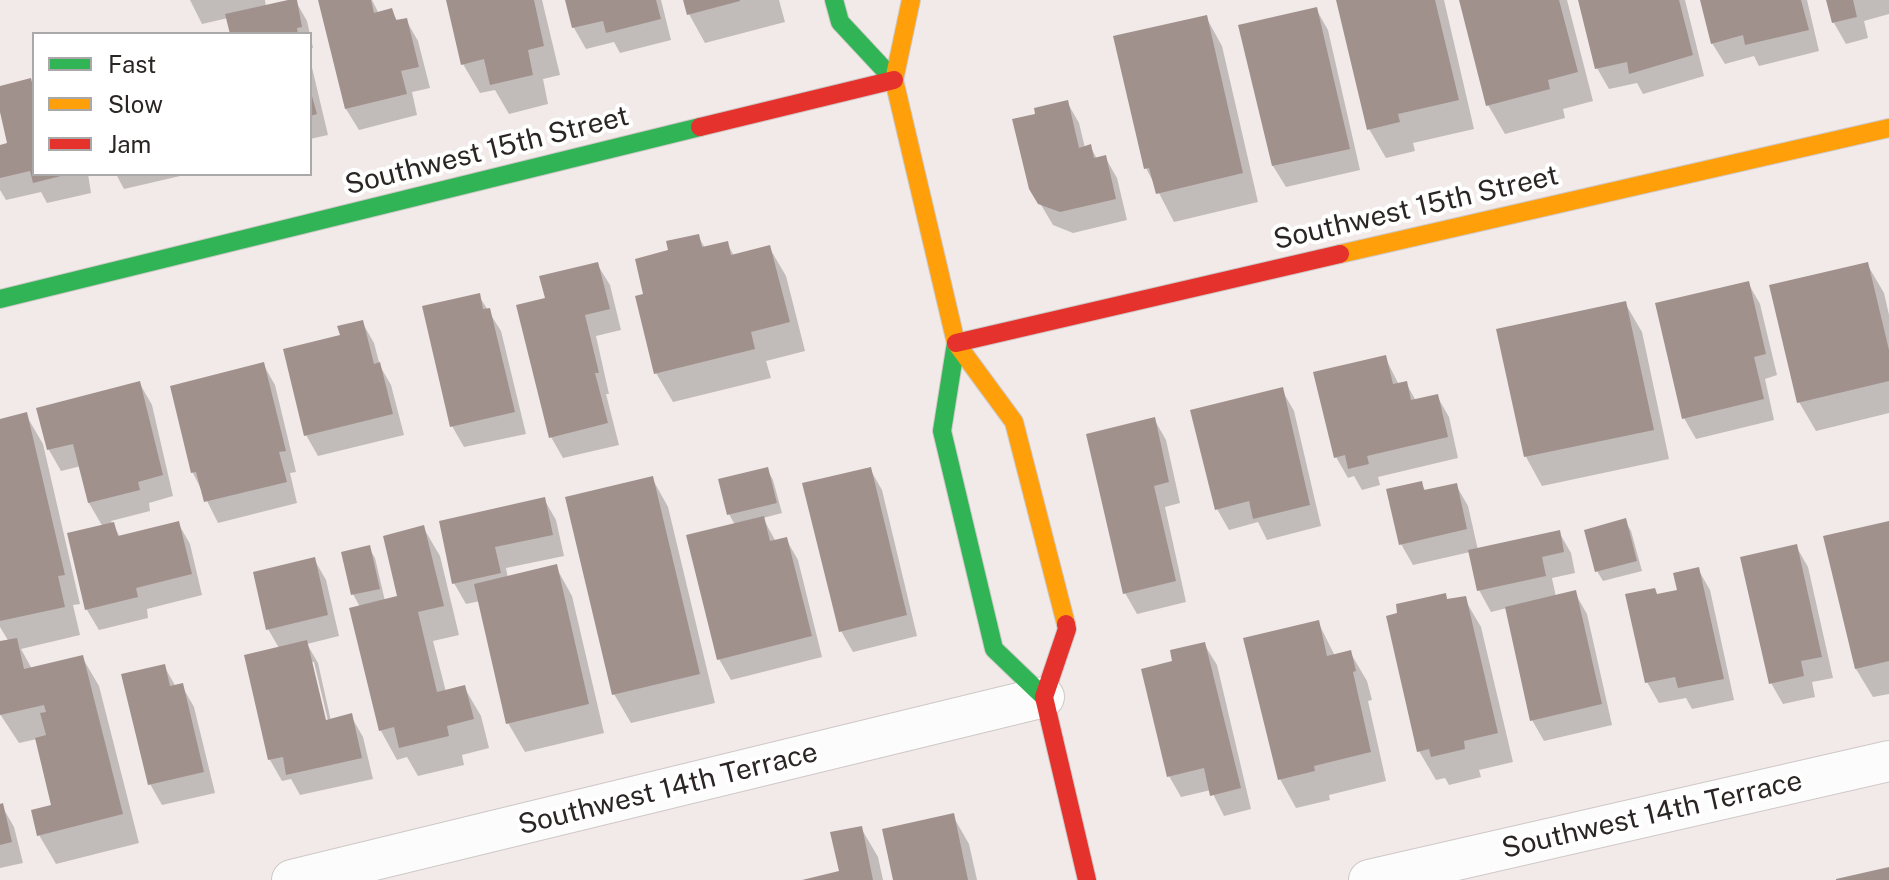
<!DOCTYPE html>
<style>
body{margin:0}
#map{position:relative;width:1889px;height:880px;overflow:hidden;background:#f2eae8;font-family:"Public Sans",sans-serif}
canvas{display:block}
.legend{position:absolute;left:32px;top:32px;width:280px;height:144px;box-sizing:border-box;background:#fff;border:2px solid #aaa8a8;margin:0;padding:10px 14px;list-style:none;font-size:24px;color:#2b2625}
.legend li{display:flex;align-items:center;gap:16px;height:40px}
.legend b{width:40px;border:2px solid #aaa8a8}
</style>
<div id="map">
<canvas width="1889" height="880"></canvas>
<ul class="legend">
<li><b style="height:10px;background:#30b455"></b>Fast</li>
<li><b style="height:10px;background:#ff9f0a"></b>Slow</li>
<li><b style="height:10px;background:#e5322d"></b>Jam</li>
</ul>
</div>
<script>
const ctx = document.querySelector('canvas').getContext('2d');
ctx.lineJoin = 'round';
function fill(path, color) { ctx.fillStyle = color; ctx.fill(path, 'evenodd'); }
function stroke(path, color, width, dash) { ctx.strokeStyle = color; ctx.lineWidth = width; ctx.lineCap = dash ? 'butt' : 'round'; ctx.setLineDash(dash || []); ctx.stroke(path); }
function write(font, color, halo, rows, align = 'center') {
  ctx.font = font + ' "Public Sans",sans-serif'; ctx.lineWidth = 8; ctx.setLineDash([]); ctx.textBaseline = 'middle'; ctx.strokeStyle = halo; ctx.fillStyle = color; for (const [text, x, y, turn = 0] of rows) {
    ctx.save(); ctx.translate(x, y); ctx.rotate((+turn || 0) * Math.PI / 180); ctx.textAlign = isNaN(turn) ? turn : align; if (halo) ctx.strokeText(text, 0, 0); ctx.fillText(text, 0, 0); ctx.restore();
  }
}
fill(new Path2D(`
 M190 0H265L266 7 295 0 307 21 313 48H310V34H232L228 18 202 24Z
 M320 0H372L379 14 391 10 398 22 406 20 418 41 430 88 412 92 417 115 359 130 346 109Z
 M448 0H542L560 75 543 79 548 104 509 114 495 90 480 93 463 64Z
 M567 0H661L671 40 620 53 614 42 586 49 574 28Z
 M685 0H779L785 22 705 43 689 14Z
 M1338 0H1444L1474 129 1413 143 1415 151 1386 158 1369 129Z
 M1461 0H1567L1593 101 1563 109 1565 118 1505 134 1488 105Z
 M1580 0H1685L1704 76 1643 94 1637 83 1609 89 1597 68Z
 M1702 0H1807L1819 51 1759 66 1754 56 1725 64 1712 43Z
 M1828 0H1889V14L1864 21 1868 38 1846 44 1834 23Z
 M1316 9 1328 30 1360 170 1286 187 1273 166Z
 M1206 17 1222 46 1258 202 1174 222 1146 168Z
 M310 59 328 135 310 139Z
 M30 81 34 88V174H88L91 193 47 203 41 192 6 200 0 190V147L10 145 0 103V88Z
 M1067 102 1079 123 1085 148 1090 146 1097 159 1105 157 1117 178 1127 220 1073 233 1053 225 1031 188 1037 115Z
 M116 174H189L124 189Z
 M698 236 705 248 727 243 734 256 769 247 786 276 805 351 766 361 771 378 673 402 656 373 646 295 671 251Z
 M597 264 610 285 621 330 596 336 609 394H606L619 445 563 458 551 437 547 299Z
 M1867 264 1884 293 1889 315V413L1816 431 1799 402Z
 M1748 283 1760 304 1777 375 1765 379 1774 420 1696 439 1684 418Z
 M479 296 501 331 526 434 464 447 452 426Z
 M1625 303 1642 332 1669 459 1542 486 1526 457 1499 330Z
 M362 322 374 343 380 366 391 385 404 435 318 456 306 435 343 337Z
 M1385 357 1399 385 1406 383 1416 401 1437 396 1449 417 1458 458 1378 477 1380 485 1362 490 1354 476 1348 478 1336 457Z
 M263 364 275 385 296 472 290 473 297 503 218 523 193 473 172 387Z
 M140 384 152 405 173 496 149 503 150 511 111 521 120 537 178 523 190 544 202 595 147 609 148 618 99 630 87 610 103 527 89 503 81 466 61 471 49 450 39 409Z
 M1282 390 1294 411 1321 526 1267 540 1258 522 1229 530 1217 509Z
 M26 415 43 444 80 604 73 605 80 635 21 649 32 669 82 657 99 686 139 843 56 864 39 835 54 806 37 739 19 743 0 714V644L9 642 0 627V421Z
 M1154 419 1166 440 1180 503 1165 507 1186 602 1137 614 1125 593Z
 M767 469 773 480 782 513 763 518 776 542 786 539 798 560 822 657 731 680 719 659 735 525 729 514Z
 M870 469 882 490 917 636 853 652 841 631Z
 M652 478 668 507 715 703 631 723 614 694Z
 M1421 483 1426 492 1456 485 1468 506 1478 550 1559 532 1571 553 1575 573 1552 578 1556 597 1575 593 1587 614 1612 725 1544 741 1532 720 1507 608 1491 612 1479 590 1470 552 1413 565 1401 544Z
 M544 499 556 520 564 556 506 568 508 578 556 567 572 596 604 733 525 752 508 723 480 601 466 604 454 583Z
 M1625 521 1631 531 1642 571 1603 581 1597 571Z
 M1889 523V694L1873 697 1856 669Z
 M423 527 440 556 459 635 433 641 446 692 464 687 481 716 489 748 462 755 464 765 418 776 407 757 397 760 381 731 351 609 360 607 353 594 369 548 375 558 385 601 399 597Z
 M1796 546 1808 567 1833 678 1812 682 1815 697 1783 704 1771 683Z
 M314 559 326 580 339 636 307 644 318 663 331 721 351 716 363 737 373 779 300 795 291 779 282 781 270 760 246 656 279 648 268 629ZM310 662H314L330 729 326 730Z
 M1698 569 1710 590 1734 700 1692 709 1686 698 1659 703 1647 682 1658 596 1679 592Z
 M1445 595 1448 601 1464 598 1481 627 1513 762 1479 770 1481 777 1449 785 1445 778 1436 780 1419 751Z
 M1318 622 1335 656 1350 652 1367 681 1372 700 1368 701 1386 781 1329 795 1330 800 1296 808 1280 779Z
 M1204 644 1217 665 1251 809 1224 816 1211 790 1181 797 1169 776 1175 663Z
 M164 666 176 687 182 686 194 707 215 793 162 805 150 784Z
 M0 806H2L14 827 23 863 0 868Z
 M953 816 969 844 977 880H895Z
 M861 828 878 857 883 880H805L841 873Z`), '#0003');
fill(new Path2D(`
 M288 0H297L302 27 297 28 298 34H230L225 14Z
 M318 0H371L374 13 392 8 396 20 407 18 419 67 401 71 407 94 345 109Z
 M446 0H534L544 46 528 50 533 75 490 85 484 59 461 65Z
 M565 0H656L661 19 606 33 603 21 572 28Z
 M683 0H740V1L687 15Z
 M1336 0H1435L1459 100 1398 114 1400 122 1367 130Z
 M1459 0H1559L1578 72 1548 80 1550 89 1486 106Z
 M1578 0H1679L1693 55 1629 74 1627 62 1595 69Z
 M1700 0H1801L1809 30 1745 45 1743 35 1711 44Z
 M1826 0H1853L1857 17 1832 23Z
 M1317 7 1350 149 1272 166 1238 25Z
 M1207 15 1243 173 1156 194 1149 168 1144 169 1113 36Z
 M31 78 34 91V174L65 175 33 183 30 171 0 178V145L7 143 0 112V86Z
 M310 89 317 114 310 116Z
 M1068 100 1079 148 1091 144 1094 158 1106 155 1116 199 1060 212 1038 204 1029 189 1012 119 1035 114 1034 108Z
 M699 234 702 247 728 241 731 255 770 245 790 322 751 332 755 349 654 374 635 296 643 294 635 259 668 250 666 241Z
 M598 262 610 309 585 315 599 373H595L608 423 549 438 516 305 545 298 539 276Z
 M1868 262 1889 350V381L1797 403 1769 285Z
 M1749 281 1766 354 1754 357 1764 399 1682 419 1655 303Z
 M480 293 483 309 490 308 515 412 450 427 422 306Z
 M1626 301 1654 430 1524 457 1496 329Z
 M363 320 374 364 380 362 393 414 304 436 283 349 340 335 337 326Z
 M1386 355 1393 384 1407 381 1411 400 1438 394 1448 437 1367 456 1369 464 1348 469 1345 455 1334 458 1313 372Z
 M264 362 286 451 279 452 287 482 204 502 196 472 191 473 170 386Z
 M140 381 163 475 138 482 140 490 88 503 73 444 47 450 36 408Z
 M1283 387 1310 505 1253 519 1249 501 1215 510 1190 410Z
 M27 412 65 575 58 576 65 607 0 621V419Z
 M1155 417 1169 482 1154 486 1176 581 1123 594 1086 434Z
 M768 467 777 503 727 515 718 479Z
 M871 467 907 615 839 632 802 483Z
 M653 476 700 674 612 695 565 497Z
 M1422 481 1424 490 1457 483 1467 529 1399 545 1386 489Z
 M545 497 553 535 495 547 501 573 452 584 439 521Z
 M764 516 770 541 787 537 812 636 717 660 686 535Z
 M1626 518 1637 561 1595 572 1584 530Z
 M179 521 192 574 136 588 138 597 85 610 67 533 114 522 118 536Z
 M1889 521V661L1855 669 1823 536Z
 M424 525 444 606 418 612 437 692 465 685 474 719 447 726 449 736 399 748 394 727 379 731 349 608 397 596 383 536Z
 M1560 530 1564 552 1542 557 1546 576 1477 591 1468 550Z
 M1797 544 1822 657 1801 661 1804 676 1769 684 1740 557Z
 M370 545 380 589 351 595 341 552Z
 M315 557 328 615 266 630 253 572Z
 M557 564 589 704 506 724 474 584Z
 M1699 567 1724 679 1678 688 1675 677 1645 683 1625 594 1655 588 1657 594 1677 590 1673 573Z
 M1576 590 1602 704 1530 721 1505 607Z
 M1446 593 1447 599 1466 596 1498 733 1464 741 1465 749 1431 757 1429 749 1417 752 1386 616 1397 613 1396 604Z
 M1319 620 1327 656 1351 650 1356 671 1353 672 1371 752 1314 766 1315 771 1278 780 1243 638Z
 M17 638 24 669 83 655 123 814 37 836 31 810 51 805 35 738 46 735 40 713 46 712 44 705 0 715V641Z
 M307 640 326 720 352 713 362 758 286 775 283 757 268 760 244 655Z
 M1205 642 1241 788 1210 796 1204 768 1167 777 1141 669 1172 661 1170 650Z
 M165 664 170 686 183 683 204 772 148 785 121 674Z
 M3 803 12 842 0 845V804Z
 M954 813 968 880H893L882 829Z
 M862 826 873 880H802L839 871 830 832Z
 M1889 867V880H1836V879Z`), '#a1918c');
const street = new Path2D(`
 M292 880 1044 697
 M1369 880 1889 761`);
const fast = new Path2D(`
 M834 0 840 22 894 80
 M0 299 700 127
 M956 343 942 431 994 649 1044 697`);
const slow = new Path2D(`
 M911 0 894 80 956 343 1014 422 1066 624
 M1340 254 1889 128`);
const jam = new Path2D(`
 M700 127 894 80
 M956 343 1340 254
 M1066 624 1067 629 1044 697 1087 880`);
stroke(street, '#cec8c7', 42);
stroke(fast, '#cec8c7', 20);
stroke(slow, '#cec8c7', 20);
stroke(jam, '#cec8c7', 20);
stroke(street, '#fdfcfc', 40);
stroke(fast, '#30b455', 18);
stroke(slow, '#ff9f0a', 18);
stroke(jam, '#e5322d', 18);
write('28px', '#2b2625', '#fff', [
 ["Southwest 15th Street",487,151,-14],
 ["Southwest 15th Street",1416,208,-13],
 ["Southwest 14th Terrace",668,789,-14],
 ["Southwest 14th Terrace",1652,815,-13]
]);
</script>
